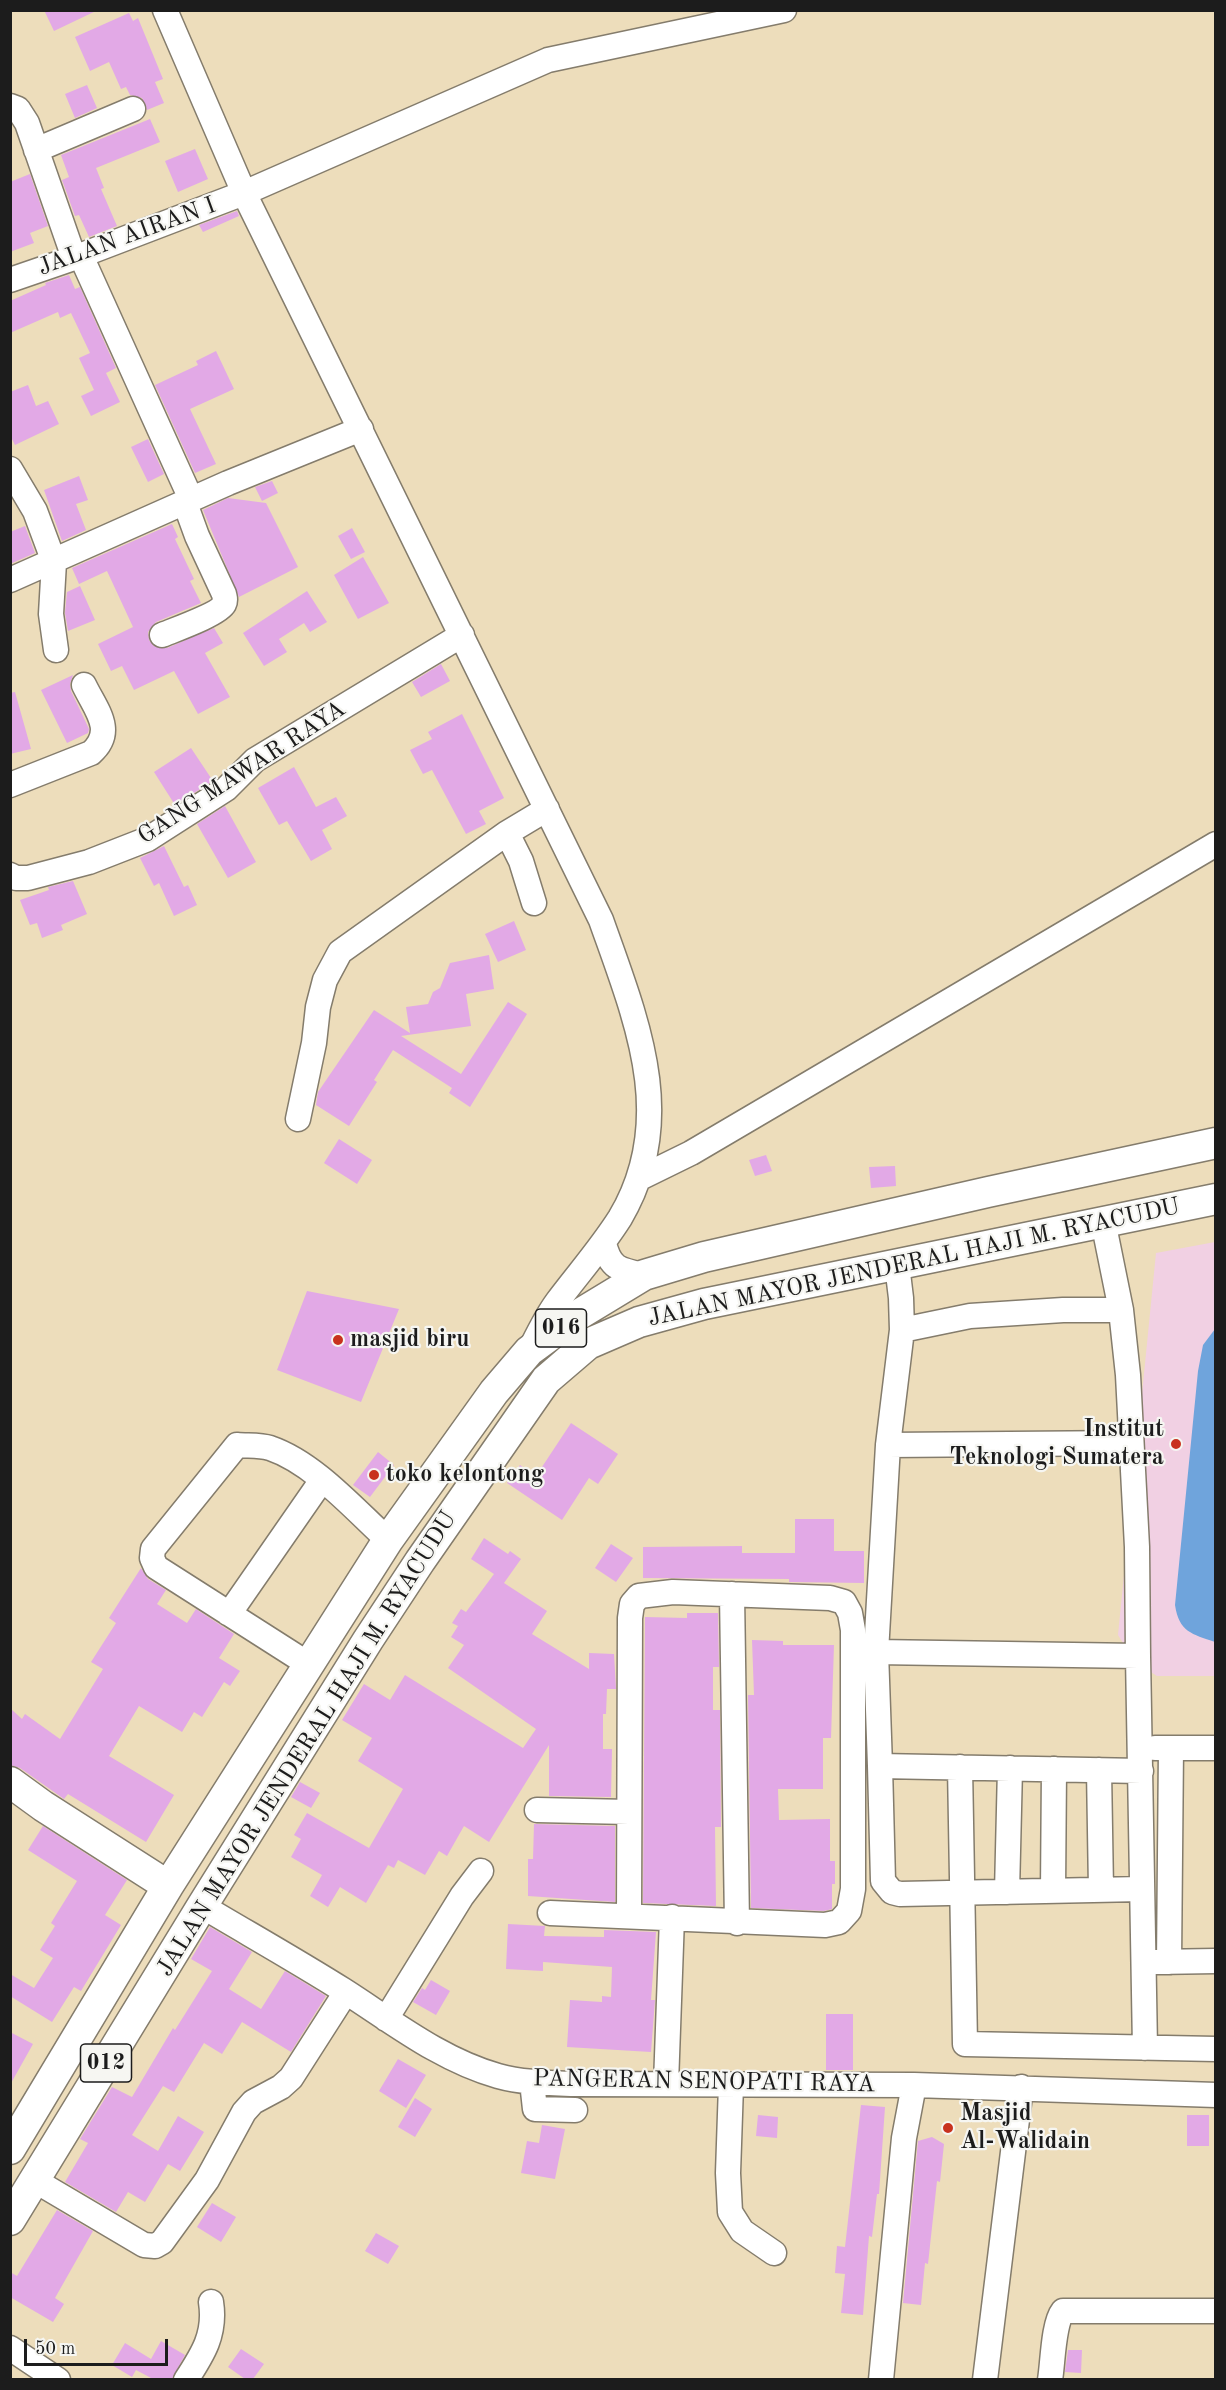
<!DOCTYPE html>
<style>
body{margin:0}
#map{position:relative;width:1226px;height:2390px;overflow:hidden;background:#edddbb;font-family:"Old Standard TT",serif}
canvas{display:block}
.frame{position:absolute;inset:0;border:12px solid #1c1c1c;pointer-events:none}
.scale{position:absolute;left:24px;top:2339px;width:144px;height:27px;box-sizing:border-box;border:3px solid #1c1c1c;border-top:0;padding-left:8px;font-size:18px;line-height:21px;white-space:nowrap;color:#1c1c1c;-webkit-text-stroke:4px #f6f6f2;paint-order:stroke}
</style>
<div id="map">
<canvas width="1226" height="2390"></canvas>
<div class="frame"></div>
<div class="scale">50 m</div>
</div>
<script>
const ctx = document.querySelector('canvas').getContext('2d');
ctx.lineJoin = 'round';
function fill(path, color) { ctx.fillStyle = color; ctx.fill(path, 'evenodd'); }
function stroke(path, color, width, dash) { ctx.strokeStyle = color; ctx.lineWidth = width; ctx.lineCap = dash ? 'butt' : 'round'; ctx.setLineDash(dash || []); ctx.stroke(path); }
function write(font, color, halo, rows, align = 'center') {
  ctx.font = font + ' "Old Standard TT",serif'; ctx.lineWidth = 4.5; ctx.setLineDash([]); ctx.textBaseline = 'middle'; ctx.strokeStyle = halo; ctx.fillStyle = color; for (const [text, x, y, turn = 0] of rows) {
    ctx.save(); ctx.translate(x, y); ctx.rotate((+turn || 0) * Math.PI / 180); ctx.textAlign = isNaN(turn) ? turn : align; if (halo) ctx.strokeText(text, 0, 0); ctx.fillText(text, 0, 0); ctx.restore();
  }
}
fill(new Path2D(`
 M1215 1242V1676H1157L1135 1662 1118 1635 1156 1253Z`), '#f1d0e3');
fill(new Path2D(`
 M1215 1329V1642C1192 1634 1179 1632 1175 1605L1198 1371 1203 1345Z`), '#6fa4dc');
fill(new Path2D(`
 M44 10H98L54 31Z
 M129 13 133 21 138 18 163 79 155 82 164 103 147 110 142 98 130 95 126 87 121 89 109 62 90 71 75 37Z
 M87 85 97 108 75 118 65 94Z
 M150 119 160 142 96 168 104 188 101 189 117 226 89 237 79 215 75 216 62 180 69 177 61 155Z
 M195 149 208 179 178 192 165 161Z
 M30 174 48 226 30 233 34 243 10 252V182Z
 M237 211 239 216 203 232 199 225Z
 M69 275 75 289 80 287 116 368 106 373 120 402 91 416 81 396 94 390 79 358 90 353 71 313 60 318 58 312 10 333V301L46 285 45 283Z
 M216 351 234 389 190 409 216 464 195 473 155 385 198 365 196 361Z
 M28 385 36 406 48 401 59 424 15 445 10 435V392Z
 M148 439 164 474 148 482 131 447Z
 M79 476 88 500 76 504 86 530 62 541 44 490Z
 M272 481 278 493 262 501 255 487Z
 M228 498 266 503 298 567 239 597 203 510Z
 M172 524 178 537 175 539 194 579 190 581 201 603 156 622 148 632 149 640 154 646 167 648 214 628 223 643 205 653 230 697 198 714 174 671 134 690 122 666 111 671 98 644 133 627 107 571 79 584 72 568Z
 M25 526 35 553 10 564V532Z
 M352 528 365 552 351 559 338 536Z
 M363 557 389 603 358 619 334 575Z
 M80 586 95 620 68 631 65 613 67 592Z
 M307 591 327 622 310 632 304 623 279 639 287 652 264 666 243 633Z
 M441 664 450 681 421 697 412 682Z
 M73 675 70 684 71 691 89 729 88 733 67 743 41 690Z
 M15 692 31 749 10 754V693Z
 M462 714 504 798 479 811 486 824 466 834 432 770 423 774 410 750 432 739 428 732Z
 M191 748 213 781 175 805 154 772Z
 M294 767 316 807 336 797 347 816 322 830 332 849 311 861 287 821 279 825 258 788Z
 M225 806 256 862 228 878 197 824Z
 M164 846 184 887 188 885 197 905 174 916 159 883 154 886 140 858Z
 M73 881 87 914 61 925 63 930 42 938 37 923 30 925 20 900 49 890 48 887Z
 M514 921 526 950 498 962 485 934Z
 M489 955 494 989 466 994 471 1026 401 1036 461 1074 508 1002 527 1014 470 1107 449 1093 452 1088 393 1050 374 1080 377 1082 349 1126 316 1105 318 1092 374 1010 410 1033 406 1007 428 1004 433 992 440 988 450 963Z
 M339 1139 372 1160 357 1184 324 1163Z
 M766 1155 772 1171 755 1176 749 1160Z
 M895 1166 896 1186 871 1188 869 1167Z
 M307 1291 399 1309 361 1402 277 1370Z
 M571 1423 618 1454 598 1484 589 1478 562 1520 507 1483 520 1465 536 1476Z
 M378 1452 394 1465 370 1497 353 1485Z
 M795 1519H834V1551H864V1583L789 1582V1579L643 1578V1547L742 1546V1553H795Z
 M484 1538 508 1554 510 1551 521 1559 504 1583 547 1611 532 1634 589 1669V1653L614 1654 616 1689H607L606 1714H603V1749H612L611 1797 549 1796V1745L489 1842 464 1826 447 1856 439 1851 425 1875 398 1860 394 1868 388 1865 366 1903 340 1887 328 1907 310 1896 322 1875 291 1857 301 1839 294 1835 307 1813 369 1848 403 1789 358 1761 372 1738 342 1720 364 1684 390 1700 405 1675 523 1748 536 1729 448 1668 464 1645 451 1637 458 1626 452 1623 461 1609 466 1612 494 1574 471 1559Z
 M611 1544 633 1558 616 1582 595 1568Z
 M141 1568 148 1579 166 1590 157 1604 187 1623 196 1609 234 1634 219 1658 240 1671 230 1686 224 1682 202 1717 194 1712 182 1732 139 1706 109 1756 174 1795 146 1842 68 1794 64 1799 20 1768 10 1765V1708L22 1719 25 1714 60 1739 103 1669 91 1662 116 1623 109 1618Z
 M687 1613H718L719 1667H713V1710H720L721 1827H715L716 1906 643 1903 645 1617 687 1618Z
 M752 1640 783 1641V1645H834L831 1738H823V1789H778L779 1820 830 1819V1861H835V1884H832V1909L824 1911 751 1908 748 1695H754Z
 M300 1782 320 1793 311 1808 291 1797Z
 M534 1824 615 1826V1902L528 1896V1859H533Z
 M43 1826 127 1880 105 1915 121 1925 81 1991 74 1987 52 2022 10 1996V1974L34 1988 53 1958 40 1950 55 1926 51 1923 77 1881 28 1850Z
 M508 1924 545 1926 544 1936 604 1937V1930L656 1932 651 2000H655L651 2052 567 2047 570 2000 602 2002V1996L611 1997 612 1967 543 1962V1971L506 1969Z
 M210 1927 252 1952 229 1989 261 2009 285 1971 326 1996 291 2052 242 2022 222 2054 204 2043 174 2092 163 2086 132 2135 158 2151 178 2116 204 2132 180 2171 168 2164 145 2202 128 2192 116 2212 65 2182 88 2143 80 2139 112 2087 132 2097 173 2028 175 2030 212 1971 191 1959Z
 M431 1980 450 1991 436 2015 413 2002 422 1988 425 1990Z
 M826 2014H853V2070H826Z
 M10 2032 33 2044 10 2085Z
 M398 2059 426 2075 406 2108 379 2091Z
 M415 2098 432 2109 415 2137 398 2127Z
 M861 2105 885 2107 879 2194H877L872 2237 869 2236 863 2315 841 2313 845 2274 835 2273 837 2246 845 2247Z
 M758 2115 778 2117 777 2138 756 2136Z
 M1187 2115H1209V2146H1187Z
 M542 2125 565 2129 555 2179 521 2173 527 2141 539 2143Z
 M932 2137 944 2144 940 2182 937 2181 928 2264 925 2263 921 2305 903 2303 918 2141Z
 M212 2203 236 2217 221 2242 197 2227Z
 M57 2210 93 2231 55 2298 64 2304 53 2322 10 2297V2272L17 2276Z
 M376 2233 399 2246 388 2264 365 2251Z
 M161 2341 185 2355 172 2379H153L136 2370 132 2377 112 2365 125 2343 151 2359Z
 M241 2349 264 2364 253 2379H245L228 2367Z
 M1068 2350H1082L1081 2373 1065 2372Z`), '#e2a9e6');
const minor = new Path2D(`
 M165 10 244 193 601 920C636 1019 679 1119 620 1218 601 1248 578 1274 557 1302 546 1317 538 1334 530 1350
 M10 106 18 109 27 123 74 258
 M36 150 133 109
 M81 256 191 499
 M10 280 74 258 244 193 548 60 784 10
 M10 469 35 511 54 562 51 614 56 650
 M10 580 228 483 361 429
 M162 635C174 630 219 614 224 604 226 600 225 599 224 594L197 536 185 503
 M10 785 91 753C116 731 96 710 84 685
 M507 833 521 861 534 903
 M10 875 16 878H28L89 862 148 839 226 789 255 760 462 635
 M298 1119 314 1043 318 1007 325 980 340 952 507 833 547 809
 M638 1179 691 1153 788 1096 1216 844
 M604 1243C610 1269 620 1270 644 1275
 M897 1265 901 1298 902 1330 888 1445 876 1652 880 1766 1141 1771
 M902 1330 970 1316 1063 1310H1121
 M888 1445 1131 1443
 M732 1594 737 1923
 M229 1614 322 1480
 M876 1652 1138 1656 1137 1547 1128 1375 1121 1310 1103 1221
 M1138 1656 1145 2048
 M308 1664 156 1567 152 1558 153 1549 237 1445C248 1446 260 1445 270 1448 314 1463 354 1509 388 1540
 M1155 1748H1216
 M880 1766 883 1881 892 1892 900 1894 1141 1889
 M960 1767 965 2044 1216 2049
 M1099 1770 1101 1890
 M537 1810 629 1812
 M1053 1891 1054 1769
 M1007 1892 1010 1768
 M202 1906C249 1934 297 1961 343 1990 393 2022 441 2060 498 2076 523 2083 550 2083 575 2084L914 2085 1216 2095
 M550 1913 825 1925 839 1922 849 1911 853 1889V1630L850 1613 844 1602 830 1598 673 1592 639 1596 632 1604 630 1618 629 1915
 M1155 1962 1216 1961
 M1169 1962 1171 1748
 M386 2019 462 1896 481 1871
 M532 2082 535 2109 575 2110
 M666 2084 672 1917
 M731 2085 728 2173 730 2212 742 2231 774 2253
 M34 2180 144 2245 155 2246 162 2242 207 2180 244 2112 253 2102 281 2087 291 2078 346 1992
 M10 2348 58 2380
 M186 2380C203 2354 216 2334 211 2302
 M881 2380 904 2138 914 2085
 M985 2380 1021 2087
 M1050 2380C1053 2363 1053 2324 1063 2311H1216`);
const major = new Path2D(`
 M10 1782 43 1806 168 1886
 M10 2149 168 1886 388 1540 494 1392 529 1351 578 1315 644 1275 704 1257 988 1192 1216 1143
 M10 2220 202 1906 368 1640 420 1561 546 1380 588 1344 639 1322 704 1304 1216 1199`);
stroke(minor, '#847c6c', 27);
stroke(major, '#847c6c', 33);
stroke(minor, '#fff', 24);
stroke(major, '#fff', 30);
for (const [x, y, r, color] of [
 [338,1340,6,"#c8321e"],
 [1176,1444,6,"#c8321e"],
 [374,1475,6,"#c8321e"],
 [948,2128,6,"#c8321e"]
]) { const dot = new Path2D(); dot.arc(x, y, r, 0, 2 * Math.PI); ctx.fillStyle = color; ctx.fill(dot); stroke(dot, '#f6f6f2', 2); }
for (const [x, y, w] of [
 [561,1328,51],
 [106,2063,51]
]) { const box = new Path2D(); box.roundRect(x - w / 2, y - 19, w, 38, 4.5); ctx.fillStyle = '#f6f6f2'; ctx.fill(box); stroke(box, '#1c1c1c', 1.5); }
write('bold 22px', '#1c1c1c', null, [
 ["016",561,1328],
 ["012",106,2063]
]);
write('24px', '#1c1c1c', '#f6f6f2', [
 ["JALAN AIRAN I",127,237,-20],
 ["GANG MAWAR RAYA",242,773,-33],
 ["JALAN MAYOR JENDERAL HAJI M. RYACUDU",914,1263,-12],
 ["JALAN MAYOR JENDERAL HAJI M. RYACUDU",307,1744,-58],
 ["PANGERAN SENOPATI RAYA",704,2082,1]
]);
write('bold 24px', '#1c1c1c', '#f6f6f2', [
 ["masjid biru",350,1340],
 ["Institut",1164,1430,"right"],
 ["Teknologi Sumatera",1164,1458,"right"],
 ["toko kelontong",386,1475],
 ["Masjid",960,2114],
 ["Al-Walidain",960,2142]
], 'left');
</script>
